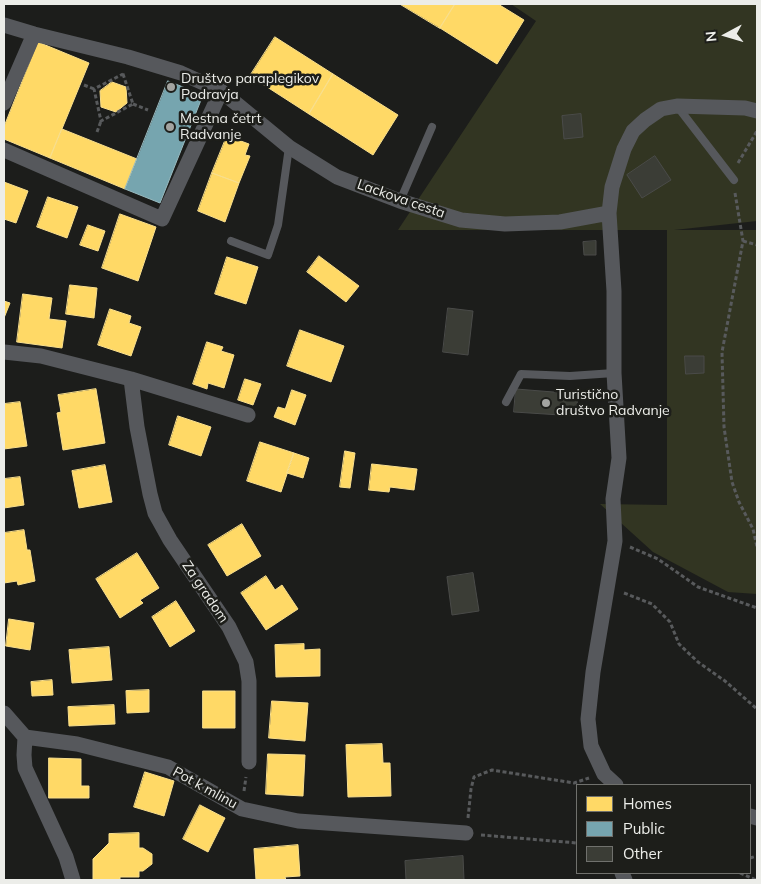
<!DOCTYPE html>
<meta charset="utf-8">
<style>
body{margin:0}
#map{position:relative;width:761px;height:884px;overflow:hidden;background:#1c1d1b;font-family:Mulish,sans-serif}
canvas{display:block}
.frame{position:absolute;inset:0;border:5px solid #ecede9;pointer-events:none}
.legend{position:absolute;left:576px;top:784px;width:175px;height:90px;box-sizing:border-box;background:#1d1e1a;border:1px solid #70716d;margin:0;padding:6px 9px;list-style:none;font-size:15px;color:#ecede9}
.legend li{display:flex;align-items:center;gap:10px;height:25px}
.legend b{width:25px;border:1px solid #70716d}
.north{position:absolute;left:701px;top:10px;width:50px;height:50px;-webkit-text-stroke:4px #1d1e1a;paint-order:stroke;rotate:264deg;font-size:14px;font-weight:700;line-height:20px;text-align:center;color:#ecede9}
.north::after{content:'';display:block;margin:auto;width:18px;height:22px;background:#ecede9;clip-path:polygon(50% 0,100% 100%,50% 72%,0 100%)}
</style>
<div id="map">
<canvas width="761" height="884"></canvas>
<div class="frame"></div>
<ul class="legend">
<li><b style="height:14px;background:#ffd966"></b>Homes</li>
<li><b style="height:14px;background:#76a5af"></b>Public</li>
<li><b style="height:14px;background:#3b3d36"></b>Other</li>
</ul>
<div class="north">N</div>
</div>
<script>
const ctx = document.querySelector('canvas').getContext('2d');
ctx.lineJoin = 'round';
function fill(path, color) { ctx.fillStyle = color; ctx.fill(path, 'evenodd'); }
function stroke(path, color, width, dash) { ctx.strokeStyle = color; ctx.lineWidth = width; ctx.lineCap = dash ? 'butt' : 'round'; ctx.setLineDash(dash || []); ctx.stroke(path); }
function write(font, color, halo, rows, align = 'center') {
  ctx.font = font + ' Mulish,sans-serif'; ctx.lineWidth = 5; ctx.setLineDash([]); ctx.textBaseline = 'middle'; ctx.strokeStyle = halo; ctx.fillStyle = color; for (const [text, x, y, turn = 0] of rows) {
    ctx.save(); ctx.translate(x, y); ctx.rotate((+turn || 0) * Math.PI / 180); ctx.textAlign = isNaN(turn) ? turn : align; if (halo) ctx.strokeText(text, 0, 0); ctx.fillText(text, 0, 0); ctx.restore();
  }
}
fill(new Path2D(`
 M511 4H757V221L674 230H757V594L728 592 653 552 600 504 667 505V230H398L536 21Z`), '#323522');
const homes = new Path2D(`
 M400 4H455L440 28Z
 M455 4H498L524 20 497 64 440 28Z
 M275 37 333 74 309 114 250 76Z
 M38 42 89 63 50 158 4 139V127Z
 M333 74 398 115 373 155 309 114Z
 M112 82 126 87 127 103 116 112 101 107 100 91Z
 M62 129 137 159 125 189 50 158Z
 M227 136 249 144 245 155 250 156 239 183 212 173Z
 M212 173 239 183 225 222 198 211Z
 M4 182 28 191 16 223 4 219Z
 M48 197 78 207 67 238 37 227Z
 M120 214 156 227 138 281 102 268Z
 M88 225 105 231 98 251 80 245Z
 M319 256 359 286 346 302 307 272Z
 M227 257 258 267 246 304 215 294Z
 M70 285 97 288 94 318 66 314Z
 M23 294 52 298 49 319 66 321 62 348 17 342Z
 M4 301 10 303 4 318Z
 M110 309 131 316 129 323 141 327 131 356 98 345Z
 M300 330 344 346 331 382 287 366Z
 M207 342 223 347 221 351 234 355 224 388 208 383 207 389 193 384Z
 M245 379 261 384 253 405 238 400Z
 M96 389 105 443 63 450 57 413 61 412 58 395Z
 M292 390 306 395 295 425 274 417 278 407 285 409Z
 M20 402 27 446 4 449V404Z
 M178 416 211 427 201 456 169 445Z
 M260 442 294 453 281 492 247 481Z
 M345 451 355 453 350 488 340 487Z
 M294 453 309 458 303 478 287 473Z
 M372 464 417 469 414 490 390 487 389 492 369 490Z
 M105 465 112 502 79 508 72 471Z
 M20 477 24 505 4 508V479Z
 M242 524 261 556 227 576 208 545Z
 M24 530 27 550H30L35 581 18 585 17 581 4 583V533Z
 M137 553 159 588 140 600 143 603 120 618 96 579Z
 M266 576 275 590 282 585 298 609 266 630 241 593Z
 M176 601 195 631 170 647 152 617Z
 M9 619 34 623 30 650 6 646Z
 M304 644V650L320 649V676L276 677 275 645Z
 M109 647 112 680 72 683 69 650Z
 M52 680 53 695 32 696 31 682Z
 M149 690V712L127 713 126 691Z
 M203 691H235V728H203Z
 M272 701 308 703 305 741 269 738Z
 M114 705 115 724 69 726 68 707Z
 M382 744 383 763H390L391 796 348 797 346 745Z
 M268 754 305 755 303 796 266 794Z
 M49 758 81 759V786H89V798H49Z
 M145 772 174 781 164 816 134 807Z
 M200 805 225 818 208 852 183 839Z
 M139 833V848H143L152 854V864L143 871H139V877H120V880H93V859L109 843V834Z
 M298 845 300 876 285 877 286 880H256L254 849Z`);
fill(homes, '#ffd966');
stroke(homes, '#f9df8d', 1);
const public = new Path2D(`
 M168 81 203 95 160 203 125 189Z`);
fill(public, '#76a5af');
stroke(public, '#99bbc0', 1);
const building = new Path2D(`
 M581 114 583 137 564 139 562 116Z
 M655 156 671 180 642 198 627 175Z
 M596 241V255H584L583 242Z
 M448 308 473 311 468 355 443 352Z
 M685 356H704V373L686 374Z
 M516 389 578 394 576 416 514 412Z
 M473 573 479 611 452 615 447 577Z
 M463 856 464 880H406L405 861Z`);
fill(building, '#3b3d36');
stroke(building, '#4a4b49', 1);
stroke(new Path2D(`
 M123 74 133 104 101 121 94 89 123 74V72
 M84 85 94 89
 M133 104 148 110
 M97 132 101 121
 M738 163 757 131
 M735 193 743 241 722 352 724 427 732 482 739 502 753 529 757 547
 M743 241 757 245
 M630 547 658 559 698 587 757 608
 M624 593 652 604 670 622 679 644 698 662 725 681 757 709
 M244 791 246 777
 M468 818 471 789 474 777 492 770 574 783 589 778
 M481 835 577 843
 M750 858 757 856
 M740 873 756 880`), '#585a5c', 3, [4, 2.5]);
stroke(new Path2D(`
 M677 106 734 180
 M400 201 432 127
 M231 241 268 255 278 225 289 147
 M506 402 521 374 570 376 614 373`), '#56585c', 8);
stroke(new Path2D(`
 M4 25 34 34 128 57 181 73 221 91 289 147 337 177 400 201 461 220 505 224 560 222 609 213
 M4 103 34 34
 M4 150 162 219 221 91
 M4 352 41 356 131 379 248 415
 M131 379 137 427 150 494 155 513 170 540 229 627 246 662 249 681V762
 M4 713 25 737 77 744 168 767 242 809 298 821 466 833
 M25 737 24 755 25 768 66 857 73 880
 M616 785 604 774 591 746 588 719 593 672 615 541 613 499 619 458 614 373V291L609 213 612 187 624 149 633 131 645 120 661 109 677 106 745 108 757 111
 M750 816 757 818
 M622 873 625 880`), '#56585c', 15);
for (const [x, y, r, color] of [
 [171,87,5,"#a3a4a1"],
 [170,127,5,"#a3a4a1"],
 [546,403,5,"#a3a4a1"]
]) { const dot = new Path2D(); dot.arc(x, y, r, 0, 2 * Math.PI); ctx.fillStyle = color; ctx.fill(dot); stroke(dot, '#1d1e1a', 2); }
write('14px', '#ecede9', '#1d1e1a', [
 ["Društvo paraplegikov",181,79],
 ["Podravja",181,95],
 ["Mestna četrt",180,119],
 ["Radvanje",180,135],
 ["Turistično",556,395],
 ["društvo Radvanje",556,411]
], 'left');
write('14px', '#ecede9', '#1d1e1a', [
 ["Lackova cesta",401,199,19],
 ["Za gradom",205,592,56],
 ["Pot k mlinu",205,788,29]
]);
</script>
